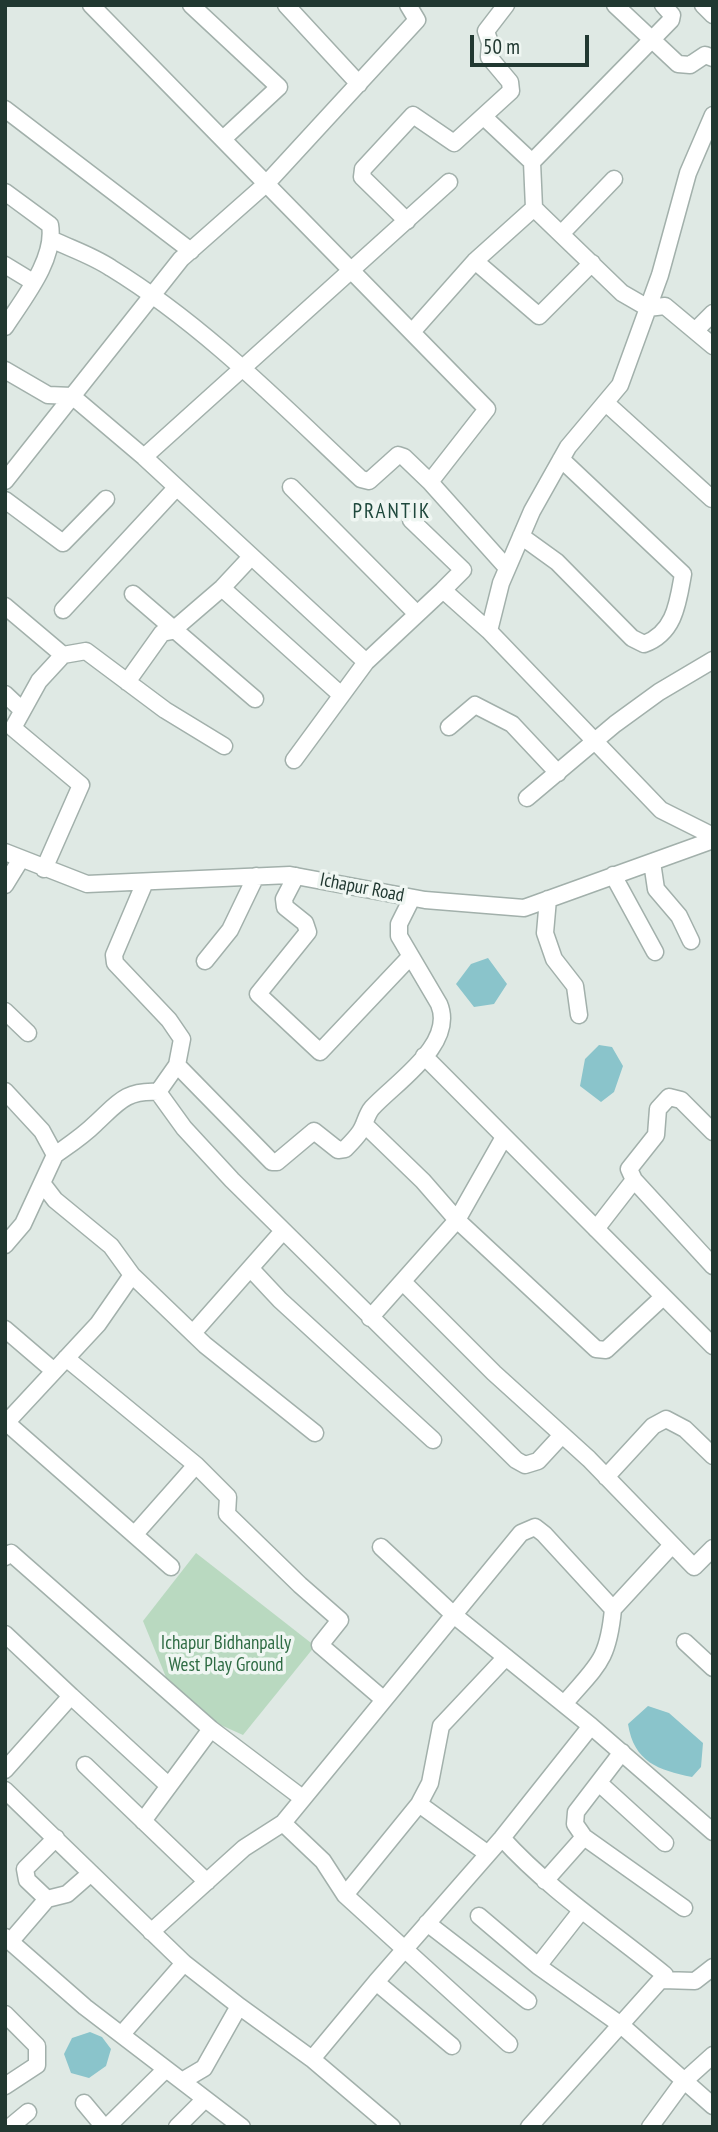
<!DOCTYPE html>
<style>
body{margin:0}
#map{position:relative;width:718px;height:2132px;overflow:hidden;background:#dfe9e4;font-family:"PT Sans Narrow",sans-serif}
canvas{display:block}
.frame{position:absolute;inset:0;border:7px solid #213831;pointer-events:none}
.scale{position:absolute;left:470px;top:35px;width:119px;height:32px;box-sizing:border-box;border:4px solid #213831;border-top:0;padding-left:9px;font-size:21px;line-height:24px;white-space:nowrap;color:#213831;-webkit-text-stroke:5px #eff6f2;paint-order:stroke}
</style>
<div id="map">
<canvas width="718" height="2132"></canvas>
<div class="frame"></div>
<div class="scale">50 m</div>
</div>
<script>
const ctx = document.querySelector('canvas').getContext('2d');
ctx.lineJoin = 'round';
function fill(path, color) { ctx.fillStyle = color; ctx.fill(path, 'evenodd'); }
function stroke(path, color, width, dash) { ctx.strokeStyle = color; ctx.lineWidth = width; ctx.lineCap = dash ? 'butt' : 'round'; ctx.setLineDash(dash || []); ctx.stroke(path); }
function write(font, color, halo, rows, align = 'center') {
  ctx.font = font + ' "PT Sans Narrow",sans-serif'; ctx.lineWidth = 7; ctx.setLineDash([]); ctx.textBaseline = 'middle'; ctx.strokeStyle = halo; ctx.fillStyle = color; for (const [text, x, y, turn = 0] of rows) {
    ctx.save(); ctx.translate(x, y); ctx.rotate((+turn || 0) * Math.PI / 180); ctx.textAlign = isNaN(turn) ? turn : align; if (halo) ctx.strokeText(text, 0, 0); ctx.fillText(text, 0, 0); ctx.restore();
  }
}
fill(new Path2D(`
 M196 1553 315 1646 243 1735 214 1722 170 1687 143 1621Z`), '#b9d9c0');
fill(new Path2D(`
 M488 958 507 984 494 1004 474 1007 456 984 471 964Z
 M599 1045 612 1047 623 1066 614 1092 601 1102 580 1086 585 1059Z
 M648 1706 669 1713 703 1743 701 1767 692 1777C658 1770 634 1762 628 1724Z
 M90 2032 102 2037 111 2049 106 2066 89 2078 71 2073 64 2054 72 2038Z`), '#8ac4cb');
const minor = new Path2D(`
 M91 5 487 409 430 482 507 568
 M191 5 279 87 223 139
 M286 5 359 84
 M615 5 678 64 690 65 705 55 713 58
 M703 5 713 15
 M5 109 191 251
 M713 115 688 173 660 275 620 385 568 447 532 511 501 583 489 631 661 810 713 836
 M484 117 532 162 671 20 672 15 663 5
 M532 162 534 208 540 214 622 293 648 308 665 306 713 346
 M5 192 50 225C56 259 23 299 5 327
 M407 221 362 177 363 169 413 115 454 143 511 91 510 82 489 57 490 43 486 31 506 5
 M561 234 614 179
 M53 240C72 249 93 256 111 268 204 325 282 405 361 479L369 481 398 455 404 457 430 482
 M475 261 539 316 592 263
 M5 265 33 282
 M695 331 713 313
 M412 332 475 261 534 208
 M5 370 48 395 72 396 144 457 366 662 443 590 489 631
 M606 403 712 499
 M144 457 449 182
 M5 481 181 259 267 183 417 20 408 5
 M291 487 417 614
 M5 500 63 543 106 499
 M411 520 463 570 443 590
 M521 536 557 562 632 638 644 644C675 633 678 602 683 574L561 459
 M222 588 340 694
 M133 594 255 699
 M5 606 63 655 86 651 165 710 224 746
 M63 610 176 488
 M127 682 162 633 172 631 222 588 250 558
 M5 694 22 710
 M449 727 475 705 512 724 558 773
 M294 760 366 662
 M527 798 615 724 659 692 713 660
 M5 852 87 884 290 875 425 900 524 908 713 840
 M652 862 656 889 679 916 691 941
 M44 869 81 785 13 728 39 681 63 655
 M613 875 655 952
 M296 876 284 899 285 907 305 923 308 932 258 994 320 1052 409 958
 M145 882 114 955 115 963 169 1020 182 1039 177 1065 158 1092
 M5 885 21 859
 M548 899 545 933 554 959 575 986 579 1015
 M205 961 230 930 256 876
 M5 1011 28 1033
 M424 1056 713 1346
 M177 1065 272 1162H277L314 1131 338 1150 345 1149C350 1144 356 1138 360 1132 365 1125 366 1115 372 1108 396 1082 456 1044 439 1004L399 936V924L412 898
 M5 1091 42 1131 55 1155 42 1183 55 1200 111 1246 132 1275 205 1345 315 1433
 M364 1124 423 1181 457 1220 596 1349 606 1350 663 1297
 M713 1132 681 1100 669 1097 658 1109 656 1135 629 1169 634 1180 713 1266
 M55 1155C69 1145 83 1136 95 1124 118 1103 125 1090 158 1092L184 1128 232 1180 516 1460 525 1465 538 1461 562 1435
 M596 1229 634 1180
 M5 1245 23 1224 42 1183
 M251 1269 280 1300 433 1440
 M403 1282 494 1373 589 1459 694 1567 713 1548
 M370 1318 457 1220 504 1137
 M5 1329 54 1371
 M193 1333 283 1231
 M66 1358 196 1465 228 1497 227 1514 300 1585 340 1620 320 1645 383 1699
 M7 1423 171 1567
 M5 1424 98 1324 132 1275
 M606 1477 653 1426 666 1419 685 1429 713 1456
 M135 1534 196 1465
 M381 1547 455 1616 591 1726 502 1838 376 1982 452 2046
 M5 1557 11 1553 211 1729 301 1797
 M5 1634 71 1696
 M685 1642 713 1668
 M564 1704C597 1665 608 1662 613 1609
 M591 1726 713 1832
 M622 1752 576 1812 575 1824 584 1837 684 1908
 M85 1765 207 1882
 M5 1770 71 1696 169 1786
 M599 1783 665 1843
 M5 1790 184 1963 239 2006 204 2068 182 2081
 M419 1804 488 1854
 M143 1821 211 1729
 M283 1823 323 1861 345 1895 509 2044
 M502 1838C550 1891 610 1930 665 1975L529 2127
 M545 1881 584 1837
 M345 1895 419 1804 430 1783 441 1726 506 1657
 M47 1899 27 1880 25 1869 56 1838
 M479 1916 538 1966 581 1911
 M427 1923 528 2001
 M151 1932 244 1848 283 1823 521 1533 535 1527 544 1534 613 1609 672 1545
 M5 1937 85 2007 242 2127
 M10 1942 47 1899 67 1894 91 1873
 M538 1966 621 2025 713 2106
 M662 1980 695 1981 713 1967
 M376 1982 312 2059 392 2127
 M239 2006 312 2059
 M5 2014 37 2046V2065L5 2086
 M122 2034 184 1963
 M84 2103 104 2127
 M10 2127 28 2112
 M107 2127 166 2069
 M177 2127 205 2099
 M650 2127 683 2082 713 2055`);
stroke(minor, '#a2b0ab', 19);
stroke(minor, '#fff', 16);
write('19px', '#213831', '#eff6f2', [
 ["Ichapur Road",362,888,11]
]);
write('19px', '#2f6c44', '#eff6f2', [
 ["Ichapur Bidhanpally",226,1644],
 ["West Play Ground",226,1666]
]);
ctx.letterSpacing = '2px';
write('21px', '#1f493d', '#eff6f2', [
 ["PRANTIK",392,512]
]);
ctx.letterSpacing = '0px';
</script>
